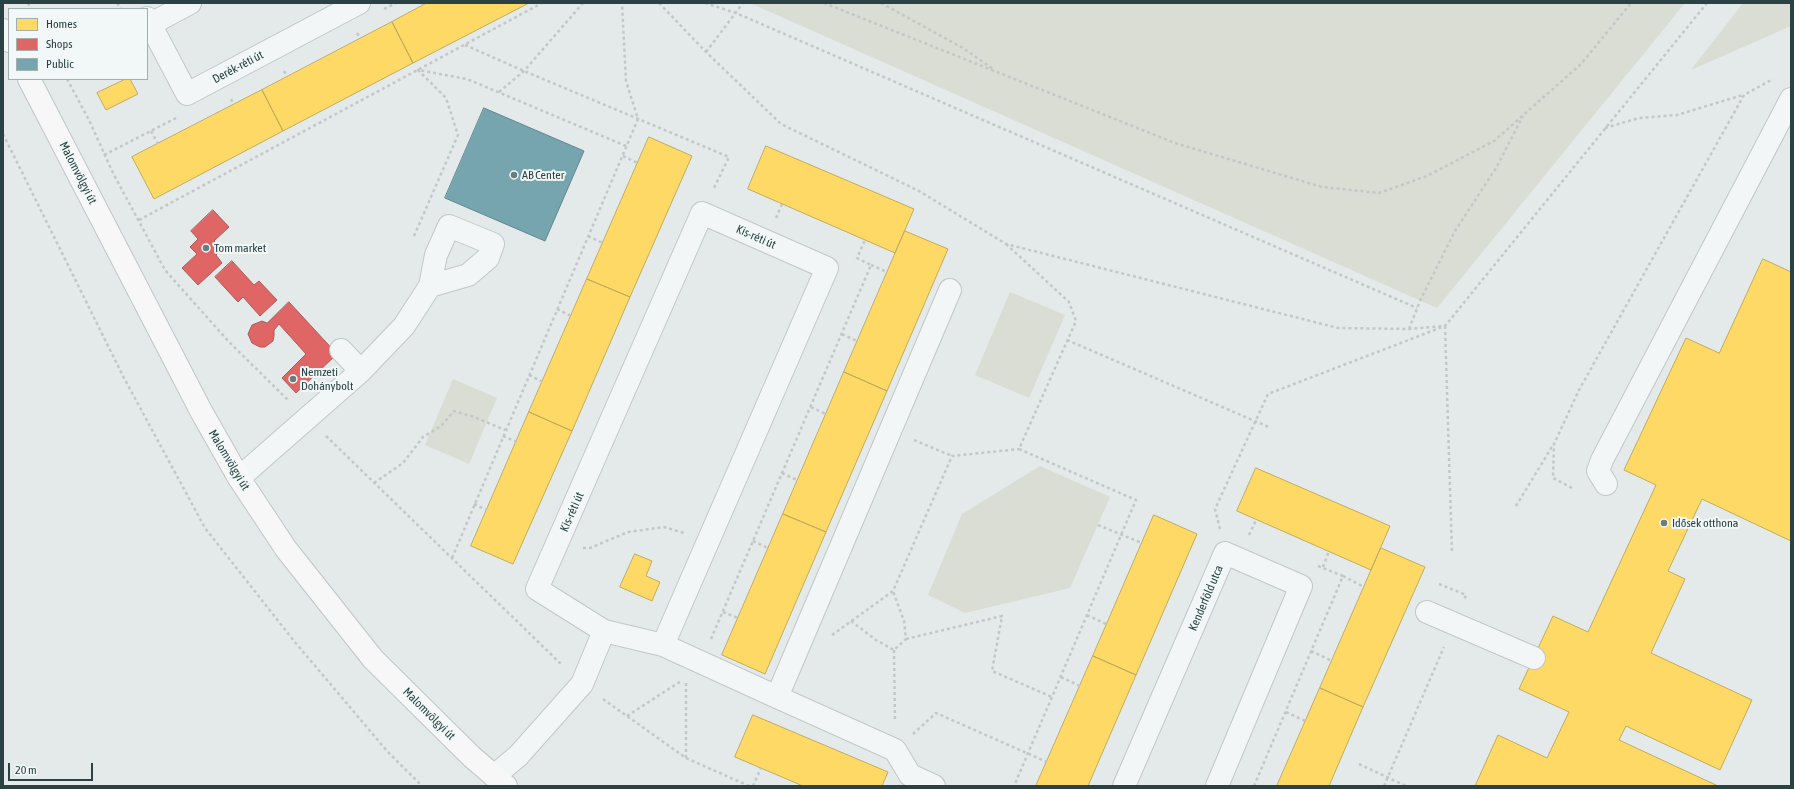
<!DOCTYPE html>
<meta charset="utf-8">
<style>
body{margin:0}
#map{position:relative;width:1794px;height:789px;overflow:hidden;background:#e4e9e9;font-family:"Asap Condensed",sans-serif}
canvas{display:block}
.frame{position:absolute;inset:0;border:4px solid #2a4243;pointer-events:none}
.legend{position:absolute;left:8px;top:8px;width:140px;height:72px;box-sizing:border-box;background:#f2f8f8;border:1px solid #a2afb0;margin:0;padding:5px 7px;list-style:none;font-size:12px;color:#2a4243}
.legend li{display:flex;align-items:center;gap:8px;height:20px}
.legend b{width:20px;border:1px solid #a2afb0}
.scale{position:absolute;left:8px;top:763px;width:85px;height:18px;box-sizing:border-box;border:2px solid #2a4243;border-top:0;padding-left:5px;font-size:12px;line-height:14px;white-space:nowrap;color:#2a4243;-webkit-text-stroke:3px #f2f8f8;paint-order:stroke}
</style>
<div id="map">
<canvas width="1794" height="789"></canvas>
<div class="frame"></div>
<ul class="legend">
<li><b style="height:11px;background:#ffd966"></b>Homes</li>
<li><b style="height:11px;background:#e06666"></b>Shops</li>
<li><b style="height:11px;background:#76a5af"></b>Public</li>
</ul>
<div class="scale">20 m</div>
</div>
<script>
const ctx = document.querySelector('canvas').getContext('2d');
ctx.lineJoin = 'round';
function fill(path, color) { ctx.fillStyle = color; ctx.fill(path, 'evenodd'); }
function stroke(path, color, width, dash) { ctx.strokeStyle = color; ctx.lineWidth = width; ctx.lineCap = dash ? 'butt' : 'round'; ctx.setLineDash(dash || []); ctx.stroke(path); }
function write(font, color, halo, rows, align = 'center') {
  ctx.font = font + ' "Asap Condensed",sans-serif'; ctx.lineWidth = 4; ctx.setLineDash([]); ctx.textBaseline = 'middle'; ctx.strokeStyle = halo; ctx.fillStyle = color; for (const [text, x, y, turn = 0] of rows) {
    ctx.save(); ctx.translate(x, y); ctx.rotate((+turn || 0) * Math.PI / 180); ctx.textAlign = isNaN(turn) ? turn : align; if (halo) ctx.strokeText(text, 0, 0); ctx.fillText(text, 0, 0); ctx.restore();
  }
}
fill(new Path2D(`
 M750 3H1685L1437 308Z
 M1743 3H1791V26L1691 70Z
 M1010 292 1065 315 1029 398 975 375Z
 M453 379 497 398 469 464 425 445Z
 M1040 466 1110 497 1070 588 965 613 928 595 962 514Z`), '#daddd4');
const homes = new Path2D(`
 M427 3H529L413 63 392 22Z
 M392 22 413 63 283 131 262 90Z
 M126 79H130L138 94 106 110 97 93Z
 M262 90 283 131 154 199 132 157Z
 M649 137 692 156 630 297 587 279Z
 M766 146 914 209 895 253 748 189Z
 M905 231 948 249 887 391 844 372Z
 M1763 259 1791 272V541L1702 499 1668 571 1685 579 1651 653 1752 700 1720 770 1626 726 1619 740 1718 786H1475L1498 735 1547 758 1569 712 1519 689 1553 616 1588 632 1656 485 1624 470 1686 338 1719 353Z
 M587 279 630 297 572 431 529 412Z
 M844 372 887 391 826 532 783 514Z
 M529 412 572 431 513 564 471 546Z
 M1256 468 1390 526 1371 570 1237 511Z
 M783 514 826 532 765 674 722 655Z
 M1154 515 1197 534 1136 675 1093 656Z
 M1381 548 1425 567 1363 707 1320 688Z
 M635 554 652 561 646 576 660 582 652 601 620 587Z
 M1093 656 1136 675 1088 786H1036Z
 M1320 688 1363 707 1329 786H1277Z
 M753 715 888 772 882 786H803L735 757Z`);
fill(homes, '#ffd966');
stroke(homes, '#bfac5c', 1);
const shops = new Path2D(`
 M213 210 229 227 214 241 222 249 216 255 222 263 198 285 182 268 197 254 190 247 198 239 191 231Z
 M232 261 254 285 259 281 277 300 260 316 243 297 238 302 215 277Z
 M289 302 337 354 296 393 282 378 306 354 279 324 274 330V336L273 341 265 347H260L252 343 248 334 252 325 262 321 267 323Z`);
fill(shops, '#e06666');
stroke(shops, '#a95b5c', 1);
const public = new Path2D(`
 M484 108 584 151 545 241 445 198Z`);
fill(public, '#76a5af');
stroke(public, '#5f878f', 1);
const minor = new Path2D(`
 M147 18 187 94 359 3
 M147 26 190 3
 M341 350 361 371
 M239 478 361 371 404 326 430 286 468 275 488 258 493 244 449 226 436 255 430 286
 M1606 484 1598 471 1602 460 1791 99
 M1427 612 1534 658
 M663 645 777 697
 M494 776 518 756 582 684 604 631 537 589 702 213 827 268 663 645 604 631
 M934 786 910 775 895 750 777 697 950 290
 M1124 786 1225 553 1301 586 1217 786`);
const major = new Path2D(`
 M3 30 9 41
 M29 79 201 411 239 478 286 549 373 659 472 757 506 786`);
stroke(minor, '#c2c7c7', 24);
stroke(major, '#c0c6c6', 24);
stroke(new Path2D(`
 M28 3 31 9
 M117 3 121 9
 M422 3 423 5
 M659 3 706 52 781 124 919 191 1006 244 1338 328 1409 329 1445 326
 M705 3 736 13 1417 308
 M824 3 1175 143 1322 187 1379 193 1427 176 1494 141 1581 64 1631 3
 M881 3 963 48 993 69
 M384 9 396 3
 M357 33 360 38
 M465 45 524 71 729 157 713 190
 M706 52 743 3
 M284 71 287 76
 M67 79 89 120 113 173 165 270 229 342 289 401
 M499 92 524 71 583 3
 M231 99 234 104
 M1605 128 1639 118 1677 115 1743 95
 M151 131 158 144
 M3 134 124 378 205 528 294 641 387 751 422 786
 M104 155 178 117
 M623 156 638 163
 M776 218 782 204
 M139 220 542 3
 M414 236 458 135 446 98 418 70 467 79 626 146
 M588 236 603 243
 M1006 244 1069 302 1076 321 1019 449 1136 500 1014 786
 M871 265 887 272
 M557 309 571 316
 M1445 326 1452 553
 M1409 329 1420 301 1455 231 1496 168 1523 116
 M842 334 857 341
 M1067 340 1271 428
 M529 375 543 382
 M811 407 826 414
 M326 436 562 665
 M503 436 517 442
 M914 440 952 456
 M782 473 797 480
 M374 483 403 463 423 437 441 426 454 411 474 417 505 430
 M1572 488 1553 478 1554 444 1579 390 1744 95 1773 79
 M474 504 487 510
 M1516 506 1553 445
 M1098 525 1142 543
 M1220 529 1215 509 1268 394 1445 326 1707 3
 M1249 535 1256 520
 M753 541 768 548
 M583 548H590L628 532 664 527 684 533
 M452 558 638 119 626 81 622 3
 M1323 567 1329 551
 M1343 576 1364 587
 M1439 584 1466 595 1464 600
 M723 612 738 618
 M1087 615 1106 624
 M851 621 876 640 894 650 906 639 904 621 893 591
 M832 635 893 591 952 456 1019 449
 M711 639 871 265 857 258 865 240
 M906 639 1002 616 992 671 1052 697
 M894 650 895 721
 M1311 651 1332 661
 M1061 677 1080 686
 M686 683V758
 M603 699 686 758 749 786
 M1286 712 1305 721
 M627 716 681 681
 M913 734 936 713 1047 762
 M1359 764 1406 786
 M753 786 761 768
 M1254 786 1343 576 1318 566
 M1384 786 1444 647`), '#c3c7c8', 2.5, [3, 3]);
stroke(minor, '#f3f6f6', 22);
stroke(major, '#f7f7f7', 22);
for (const [x, y, r, color] of [
 [514,175,4,"#6b7c7d"],
 [206,248,4,"#6b7c7d"],
 [293,379,4,"#6b7c7d"],
 [1664,523,4,"#6b7c7d"]
]) { const dot = new Path2D(); dot.arc(x, y, r, 0, 2 * Math.PI); ctx.fillStyle = color; ctx.fill(dot); stroke(dot, '#f2f8f8', 1.5); }
write('12px', '#2a4243', '#f2f8f8', [
 ["Derék-réti út",238,67,-28],
 ["Malomvölgyi út",78,173,63],
 ["Kis-réti út",756,237,24],
 ["Malomvölgyi út",229,460,59],
 ["Kis-réti út",572,512,-66],
 ["Kenderföld utca",1206,598,-67],
 ["Malomvölgyi út",429,714,45]
]);
write('12px', '#2a4243', '#f2f8f8', [
 ["AB Center",522,175],
 ["Tom market",214,248],
 ["Nemzeti",301,372],
 ["Dohánybolt",301,386],
 ["Idősek otthona",1672,523]
], 'left');
</script>
